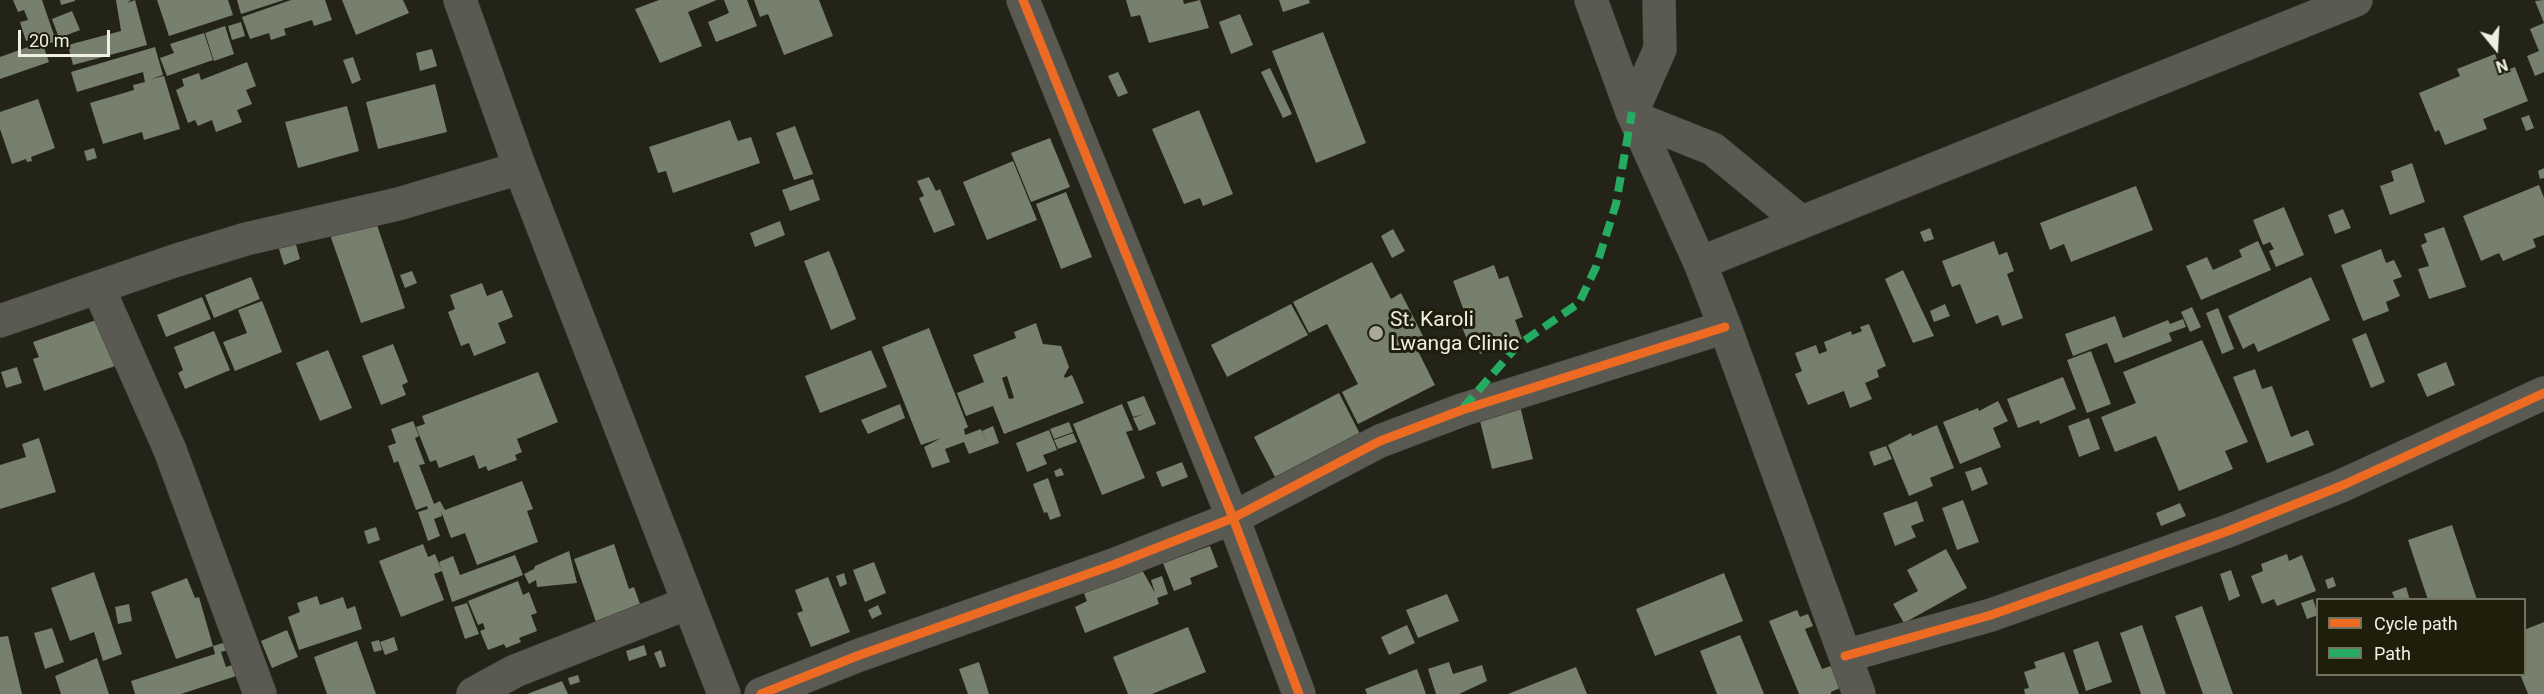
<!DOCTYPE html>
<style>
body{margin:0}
#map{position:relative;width:2544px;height:694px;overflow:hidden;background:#242318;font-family:Roboto,sans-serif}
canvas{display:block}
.legend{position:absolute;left:2316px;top:598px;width:210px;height:78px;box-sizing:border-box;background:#1e1e0b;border:2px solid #727261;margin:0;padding:8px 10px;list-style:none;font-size:18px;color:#efefe3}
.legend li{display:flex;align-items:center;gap:12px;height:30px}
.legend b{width:30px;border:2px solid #727261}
.north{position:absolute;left:2466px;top:18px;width:60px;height:60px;-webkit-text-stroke:4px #1e1e0b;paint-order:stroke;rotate:162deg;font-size:16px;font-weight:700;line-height:24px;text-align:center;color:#efefe3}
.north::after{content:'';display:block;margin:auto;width:21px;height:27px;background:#efefe3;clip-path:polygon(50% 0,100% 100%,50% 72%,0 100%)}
.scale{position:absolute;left:18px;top:30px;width:92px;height:27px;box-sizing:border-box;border:3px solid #efefe3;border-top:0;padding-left:8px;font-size:18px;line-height:21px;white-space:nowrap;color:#efefe3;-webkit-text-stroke:4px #1e1e0b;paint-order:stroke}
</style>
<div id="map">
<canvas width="2544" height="694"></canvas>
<ul class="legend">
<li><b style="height:8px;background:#ed6a23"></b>Cycle path</li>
<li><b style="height:8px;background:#26ab63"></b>Path</li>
</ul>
<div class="north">N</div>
<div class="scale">20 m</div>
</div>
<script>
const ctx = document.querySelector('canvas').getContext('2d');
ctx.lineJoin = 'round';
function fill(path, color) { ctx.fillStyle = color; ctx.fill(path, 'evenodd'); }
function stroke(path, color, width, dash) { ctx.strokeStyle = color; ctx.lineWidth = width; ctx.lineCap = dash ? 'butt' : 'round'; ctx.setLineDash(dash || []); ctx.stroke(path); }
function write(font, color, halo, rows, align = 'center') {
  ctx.font = font + ' Roboto,sans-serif'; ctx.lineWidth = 6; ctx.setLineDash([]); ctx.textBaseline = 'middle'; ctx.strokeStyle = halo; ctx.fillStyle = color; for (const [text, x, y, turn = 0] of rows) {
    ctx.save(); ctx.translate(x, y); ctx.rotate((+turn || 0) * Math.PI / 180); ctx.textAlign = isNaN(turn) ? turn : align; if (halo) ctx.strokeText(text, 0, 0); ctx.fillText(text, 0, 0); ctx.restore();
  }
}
fill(new Path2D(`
 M13 0H42L56 41 48 44 44 34 26 41 20 22 28 20 24 10 18 12Z
 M60 0H75V1L61 5Z
 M116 0H131L127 3 135 0 147 45 73 65 68 45 121 31Z
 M157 0H228L233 15 169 36Z
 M237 0H284L241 14Z
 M291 0H325L332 20 314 26 312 20 284 29 286 35 271 40 269 33 250 39 242 17Z
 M342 0H403L409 13 356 35Z
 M659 0H717L688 12 702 46 660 63 635 9Z
 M724 0H747L757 26 716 42 708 22 729 13Z
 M754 0H819L833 36 784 55 768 14 760 17Z
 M1126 0H1183L1184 4 1200 0 1209 28 1149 43 1140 15 1131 17Z
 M1279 0H1309L1310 3 1283 12Z
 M2544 0V72L2535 76 2527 56 2539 51 2530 29 2544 23 2535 1Z
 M72 11 80 30 59 38 52 19Z
 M1240 14 1253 45 1231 54 1219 22Z
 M241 22 245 36 232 40 228 26Z
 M225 26 234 54 214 61 205 33Z
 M1323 32 1366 143 1316 163 1272 51Z
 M204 33 213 60 167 76 160 58 174 53 170 44Z
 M42 42 49 62 0 79V57Z
 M155 47 163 75 151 79 164 76 180 129 144 140 142 132 103 144 90 103 134 90 133 85 145 82 143 72 77 92 71 72Z
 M432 49 437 66 420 71 416 53Z
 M2495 54 2502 72 2515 67 2528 101 2483 119 2487 129 2445 145 2439 130 2435 132 2419 93 2460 76 2457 69Z
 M353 57 361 80 352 84 343 60Z
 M247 62 256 86 246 90 252 104 237 110 242 122 216 132 212 120 198 126 195 120 188 123 176 90 184 86 182 79 199 73 201 80Z
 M1270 68 1292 114 1283 118 1261 72Z
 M1118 72 1128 93 1118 97 1108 76Z
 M435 84 447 132 378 149 366 102Z
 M38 99 55 148 31 157 32 161 27 162 26 159 12 164 0 129V112Z
 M347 106 359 151 298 168 285 122Z
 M1199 110 1233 194 1203 206 1200 198 1184 204 1152 129Z
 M2529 115 2534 128 2526 131 2521 118Z
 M730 120 738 141 751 137 760 163 673 193 666 171 658 173 649 147Z
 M795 126 813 174 794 180 776 133Z
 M1050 138 1070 187 1031 202 1011 153Z
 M94 148 97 158 87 161 84 151Z
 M1013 161 1037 220 987 240 963 182Z
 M2412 163 2425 202 2390 215 2380 186 2394 181 2391 171Z
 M2544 168V178L2540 179 2538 171Z
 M929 177 936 191 940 189 955 225 934 233 919 198 924 196 917 181Z
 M813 179 820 200 790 211 782 190Z
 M2539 185 2544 198V235L2533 239 2536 247 2503 261 2499 253 2481 261 2463 216Z
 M2136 186 2153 230 2071 262 2064 244 2050 250 2040 223Z
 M1066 192 1092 257 1061 269 1036 204Z
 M2284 207 2304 255 2276 267 2269 251 2274 249 2270 242 2263 245 2253 220Z
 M2343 209 2351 228 2335 234 2328 215Z
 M374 216 405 308 361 323 329 232Z
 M780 221 785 235 755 247 750 233Z
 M2444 227 2466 287 2429 299 2418 269 2429 266 2421 245 2427 242 2424 234Z
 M1930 228 1934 239 1924 242 1920 232Z
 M1393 229 1405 251 1392 258 1381 236Z
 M295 241 300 259 284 265 278 246Z
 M1994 241 1999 255 2007 252 2014 271 2007 274 2023 318 2002 326 1998 315 1976 324 1960 284 1952 287 1942 261Z
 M2258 241 2271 270 2201 300 2186 266 2207 257 2213 270 2242 257 2239 250Z
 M2381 249 2386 263 2394 260 2402 277 2393 280 2400 296 2386 302 2389 311 2363 321 2341 265Z
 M829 251 856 319 831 330 804 261Z
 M1372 262 1391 299 1401 293 1425 340 1415 345 1435 385 1358 424 1342 392 1358 384 1327 324 1309 333 1293 302Z
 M1494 265 1499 279 1508 276 1523 317 1515 320 1522 339 1480 354 1475 340 1468 342 1460 322 1467 319 1453 281Z
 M1903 270 1934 336 1913 343 1885 279Z
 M412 271 417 283 405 288 400 275Z
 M251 277 260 299 214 318 205 295Z
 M2311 277 2330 320 2258 352 2254 343 2243 349 2228 316Z
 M482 283 487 296 502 290 513 317 498 323 506 343 474 356 469 343 461 346 448 312 455 309 450 295Z
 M202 297 211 319 166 337 157 315Z
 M262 301 282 352 235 371 223 342 247 333 238 310Z
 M1291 304 1308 335 1227 377 1211 345Z
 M1945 304 1950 316 1934 322 1930 311Z
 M2192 307 2201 327 2190 332 2181 312Z
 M2218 308 2234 349 2222 354 2206 313Z
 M2115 316 2123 338 2168 320 2170 324 2183 319 2186 327 2169 333 2172 341 2115 363 2107 343 2073 356 2065 334Z
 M99 319 115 366 44 391 33 359 39 357 33 342Z
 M1036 323 1043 344 1061 346 1069 367 1064 376 1065 378 1072 375 1084 403 1004 434 993 406 966 416 957 393 984 382 973 355 1016 338 1014 332ZM1007 376 1014 398 1009 399 1002 378Z
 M1869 324 1886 366 1877 370 1879 377 1865 383 1872 399 1850 408 1844 391 1808 405 1795 374 1802 371 1795 353 1816 345 1819 354 1827 351 1824 342 1851 331 1852 335 1862 331 1860 327Z
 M929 328 968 427 964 429 965 435 981 429 988 447 969 454 964 442 945 449 950 462 932 468 924 447 941 438 921 445 882 347Z
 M214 331 230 370 185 389 178 373 183 370 174 347Z
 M2366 333 2385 382 2371 388 2352 339Z
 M2202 340 2248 442 2225 451 2233 469 2179 491 2156 436 2115 452 2101 417 2136 403 2123 372Z
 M393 344 408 382 402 385 406 395 381 405 362 356Z
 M328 350 352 408 320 421 296 363Z
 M871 350 887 387 820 413 805 376Z
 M2091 351 2111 404 2087 413 2067 360Z
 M2446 362 2455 385 2427 397 2417 374Z
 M17 367 22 383 6 388 1 372Z
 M2255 369 2262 389 2272 386 2291 437 2308 430 2314 445 2267 463 2233 377Z
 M538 372 558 422 517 439 522 452 515 455 517 460 488 471 486 466 479 469 474 455 439 468 436 460 430 462 416 427 425 424 422 416Z
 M2063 377 2076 409 2040 424 2039 420 2018 428 2007 399Z
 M1339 393 1360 434 1275 477 1254 437Z
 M1144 396 1156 424 1139 431 1133 418 1144 414 1133 417 1127 402Z
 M1998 401 2008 421 1993 428 2001 447 1960 464 1943 422 1978 408 1979 411Z
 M1519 402 1533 459 1492 469 1478 413Z
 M900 404 905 418 868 434 861 420Z
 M1122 404 1133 430 1126 432 1145 478 1102 495 1073 424Z
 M2089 418 2100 449 2079 457 2068 426Z
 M413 421 419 436 415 438 425 464 419 465 434 504 440 501 445 510 522 481 533 509 527 511 538 542 477 565 465 533 451 538 441 511 442 516 434 519 440 536 428 541 418 512 428 509 427 506 416 510 398 461 394 463 388 446 396 443 391 429Z
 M1069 422 1073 432 1054 439 1050 429Z
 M1937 425 1954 468 1930 478 1933 486 1909 496 1888 445 1911 433 1912 436Z
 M993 426 999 443 988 447 982 431Z
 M1049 430 1057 450 1043 455 1047 464 1027 472 1016 443Z
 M1073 433 1077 442 1058 449 1054 440Z
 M39 438 56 492 0 509V465L26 457 22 444Z
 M1886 446 1892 459 1874 466 1869 452Z
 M1182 462 1188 477 1162 487 1156 472Z
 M1981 467 1988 484 1972 491 1965 472Z
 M1061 468 1064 475 1056 477 1054 471Z
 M1048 478 1061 516 1050 520 1047 512 1044 513 1033 484Z
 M1963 500 1979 542 1957 550 1942 508Z
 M1917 501 1924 521 1911 526 1916 537 1895 546 1883 513Z
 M2180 503 2186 516 2161 526 2156 513Z
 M2452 525 2477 600H2428L2408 540Z
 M376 527 380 540 368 544 364 531Z
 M423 544 428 557 435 554 442 571 434 574 444 600 401 617 379 561Z
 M614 544 629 589 634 587 640 604 635 606 636 608 596 622 574 559Z
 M1210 546 1218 567 1190 578 1192 584 1174 591 1163 563Z
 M1946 549 1967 588 1904 623 1893 604 1918 591 1907 570Z
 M569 551 577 583 537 587 536 580 529 584 524 574 534 569 535 566Z
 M2287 554 2289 561 2302 555 2316 591 2277 606 2274 599 2262 604 2251 576 2263 571 2261 564Z
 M515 555 523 575 452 602 439 562 453 556 460 575Z
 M874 562 886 593 865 602 853 570Z
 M1141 568 1155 593 1151 580 1162 576 1168 594 1157 598 1159 604 1085 633 1075 607 1087 601 1083 591Z
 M2231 570 2240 596 2229 601 2220 574Z
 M94 572 122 654 103 661 94 632 70 641 51 588Z
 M844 573 847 584 840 587 836 576Z
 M1724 573 1743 621 1655 656 1636 609Z
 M828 577 850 632 811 647 797 613 803 611 795 590Z
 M2333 577 2336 586 2328 589 2325 580Z
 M187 578 195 598 199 597 213 646 176 659 151 592Z
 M518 581 523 595 529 592 537 613 531 615 537 631 519 638 521 642 506 648 504 644 488 650 480 631 485 629 483 623 478 625 468 601Z
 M2406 587 2410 600H2395L2392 592Z
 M1447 594 1459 621 1418 638 1406 610Z
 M317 596 320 605 343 597 347 609 355 606 362 629 299 650 288 617 300 612 297 603Z
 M2313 599 2318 615 2307 619 2301 603Z
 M467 603 479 634 465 639 454 607Z
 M129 604 132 621 118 624 115 607Z
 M878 605 882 614 872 619 868 610Z
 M2202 606 2233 694H2203L2175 616Z
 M1797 610 1800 617 1808 614 1813 626 1805 629 1822 669 1831 666 1840 688 1831 692V694H1799L1769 621Z
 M2544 622V694H2528L2520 674H2524V630Z
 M1407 625 1415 643 1389 655 1381 637Z
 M2142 625 2166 694H2141L2120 633Z
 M1188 627 1206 672 1152 694H1128L1113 657Z
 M52 628 64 662 45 669 34 633Z
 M287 630 298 657 272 668 261 641Z
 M1740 635 1764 694H1717L1700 651Z
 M8 636 22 694H0V637Z
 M394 637 398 650 385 655 380 642Z
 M379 640 382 650 374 652 371 642Z
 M357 641 376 694H327L314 657Z
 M2098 641 2112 682 2086 691 2073 650Z
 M226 642 228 650 221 652 226 667 232 665 236 676 181 694H135L131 681 215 654 213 646Z
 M644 645 647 655 629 661 626 651Z
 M661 650 666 666 660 668 654 653Z
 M2064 652 2079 694H2025L2024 689 2029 688 2024 672 2036 668 2034 662Z
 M97 658 109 694H61L55 676Z
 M979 662 989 694H968L959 669Z
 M1449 662 1453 674 1482 665 1487 681 1459 694H1436L1428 669Z
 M1576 667 1587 694H1508Z
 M1417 669 1426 694H1367L1365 689Z
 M578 675 580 682 570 685 568 678Z
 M562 681 568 694H527Z`), '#76806d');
const minor = new Path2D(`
 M460 0 520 168 724 694
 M1023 0 1233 518 1299 694
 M1591 0 1632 112 1700 263 1725 327 1859 694
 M1632 112 1660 49 1659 0
 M1635 118 1713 149 1801 222
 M1700 263 2356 0
 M98 287 170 450 260 694
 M0 321 174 261 246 239 398 204 520 168
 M1845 656 1991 615 2228 531 2341 486 2544 393
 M473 694 515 671 688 603
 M761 694 857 656 1113 565 1233 518 1380 441 1462 410 1725 327`);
stroke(minor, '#3e3d34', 34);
stroke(minor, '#5a5a53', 33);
stroke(new Path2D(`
 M1463 408 1518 345 1579 303 1596 267 1616 204 1632 112`), '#26ab63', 8, [15, 8]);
stroke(new Path2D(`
 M1023 0 1233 518 1299 694
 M1845 656 1991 615 2228 531 2341 486 2544 393
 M761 694 857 656 1113 565 1233 518 1380 441 1462 410 1725 327`), '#ed6a23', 9);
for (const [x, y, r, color] of [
 [1376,333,8,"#a8a89c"]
]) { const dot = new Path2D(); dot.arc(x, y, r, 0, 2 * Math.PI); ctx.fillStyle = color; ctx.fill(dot); stroke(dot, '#1e1e0b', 2); }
write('21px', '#efefe3', '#1e1e0b', [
 ["St. Karoli",1390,321],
 ["Lwanga Clinic",1390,345]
], 'left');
</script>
